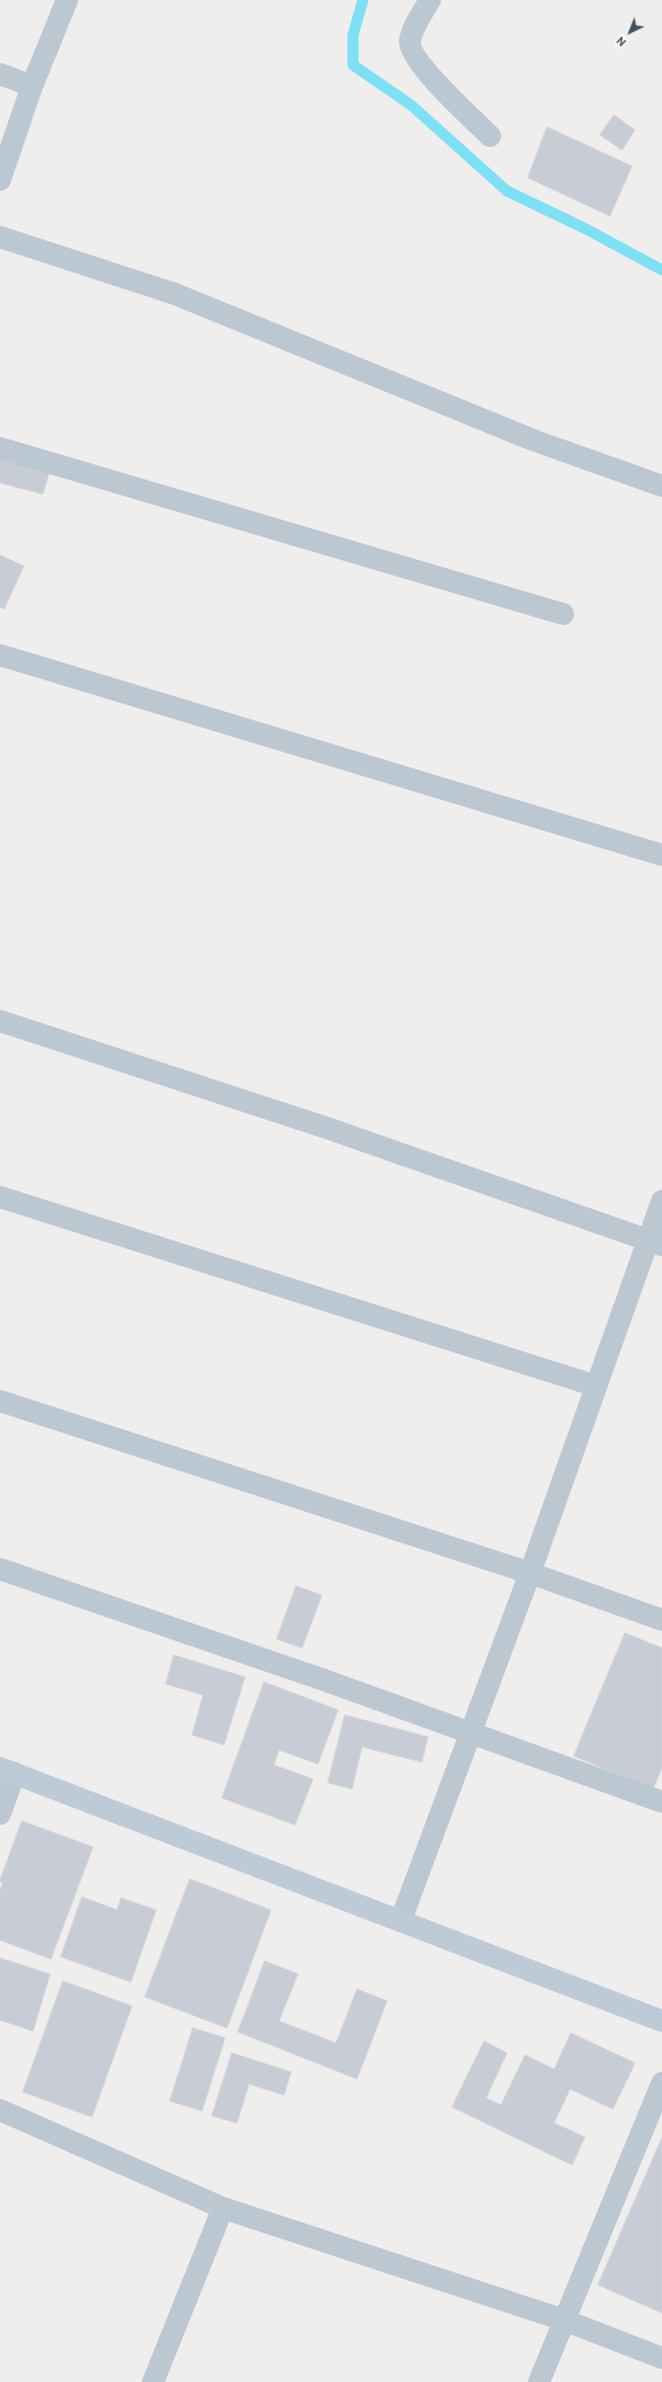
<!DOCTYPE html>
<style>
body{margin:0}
#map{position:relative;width:662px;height:2382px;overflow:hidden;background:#f0eded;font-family:Roboto,sans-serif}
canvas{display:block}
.north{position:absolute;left:610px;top:12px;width:40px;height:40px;-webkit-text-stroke:3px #fff;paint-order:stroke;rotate:223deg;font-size:11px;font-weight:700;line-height:16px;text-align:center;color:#43515c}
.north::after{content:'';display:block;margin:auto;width:14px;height:18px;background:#43515c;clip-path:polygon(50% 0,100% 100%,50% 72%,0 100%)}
</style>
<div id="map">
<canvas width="662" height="2382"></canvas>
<div class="north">N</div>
</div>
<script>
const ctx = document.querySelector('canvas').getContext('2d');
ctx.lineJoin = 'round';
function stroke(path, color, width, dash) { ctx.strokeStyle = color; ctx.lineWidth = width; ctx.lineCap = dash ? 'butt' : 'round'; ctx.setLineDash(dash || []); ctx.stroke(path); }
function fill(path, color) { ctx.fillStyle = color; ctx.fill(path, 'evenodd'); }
stroke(new Path2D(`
 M363 0 353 35V65L411 105 507 191 586 229 662 270`), '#7ee0f5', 11);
const building = new Path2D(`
 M614 115 635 130 622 150 600 135Z
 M547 127 632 166 610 216 528 178Z
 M0 456 50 469 43 494 0 483Z
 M0 555 24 566 4 609 0 607Z
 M296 1586 322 1595 302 1648 277 1639Z
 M625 1633 662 1648V1768L653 1789 574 1756Z
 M174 1655 245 1677 224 1745 192 1735 203 1695 166 1684Z
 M264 1682 338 1710 318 1764 279 1750 274 1765 313 1779 295 1825 222 1798Z
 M345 1715 428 1737 422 1762 362 1747 352 1789 328 1783Z
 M22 1821 93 1847 51 1959 0 1940V1890L3 1883 0 1881Z
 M190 1879 271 1910 227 2028 145 1997Z
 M82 1897 117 1910 121 1898 156 1910 131 1982 61 1957Z
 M0 1958 50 1974 33 2031 0 2020Z
 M265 1961 298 1974 279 2021 336 2043 357 1989 387 2001 357 2079 238 2032Z
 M63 1981 132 2006 92 2117 23 2092Z
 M193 2028 225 2038 202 2111 170 2101Z
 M571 2033 635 2063 613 2109 570 2089 554 2123 585 2137 572 2165 452 2107 484 2041 507 2053 486 2098 501 2105 525 2055 554 2069Z
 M232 2053 291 2072 284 2095 249 2084 237 2123 212 2116Z
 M662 2138V2313L598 2285Z`);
fill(building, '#c8ccd4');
stroke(building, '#d0d3da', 1);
stroke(new Path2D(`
 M430 0C423 12 412 27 410 41 408 61 474 120 490 136
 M0 74 32 86
 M0 180 32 86 67 0
 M0 237 175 294 533 440 662 486
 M0 448 563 614
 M0 655 662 855
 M0 1021 327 1128 662 1245
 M0 1197 596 1386
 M0 1401 530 1573 662 1620
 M0 1569 324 1680 662 1802
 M0 1814 15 1773
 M401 1920 530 1573 662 1201
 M0 2110 223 2208 564 2320 662 2358
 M153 2382 223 2208
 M539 2382 662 2083`), '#bcc8d1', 22);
stroke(new Path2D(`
 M0 1768 662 2021`), '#bdcbd9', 22);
</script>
